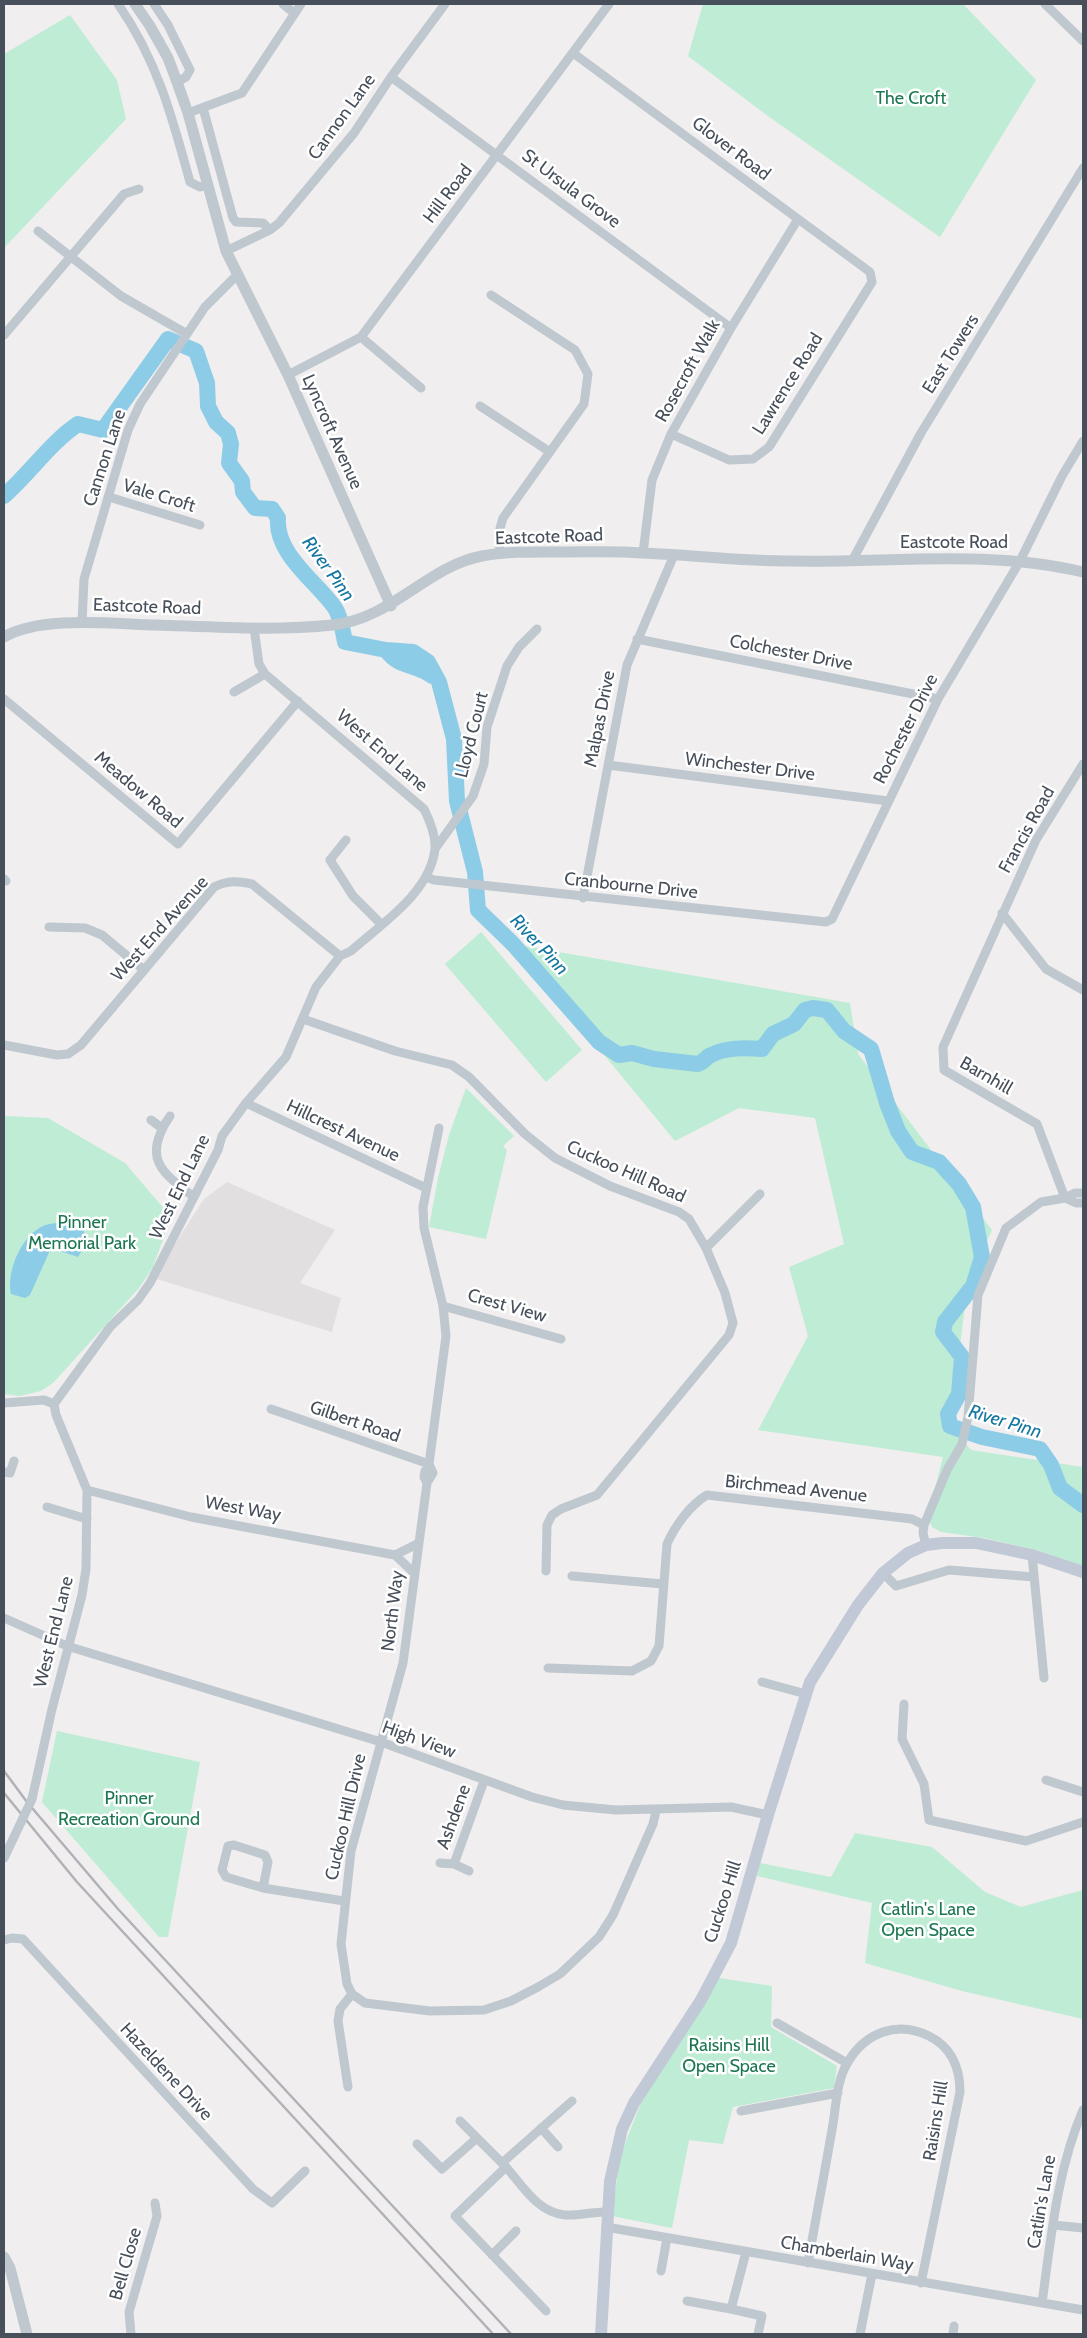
<!DOCTYPE html>
<style>
body{margin:0}
#map{position:relative;width:1087px;height:2338px;overflow:hidden;background:#f0eeee;font-family:Cabin,sans-serif}
canvas{display:block}
.frame{position:absolute;inset:0;border:5px solid #474f5a;pointer-events:none}
</style>
<div id="map">
<canvas width="1087" height="2338"></canvas>
<div class="frame"></div>
</div>
<script>
const ctx = document.querySelector('canvas').getContext('2d');
ctx.lineJoin = 'round';
function fill(path, color) { ctx.fillStyle = color; ctx.fill(path, 'evenodd'); }
function stroke(path, color, width, dash) { ctx.strokeStyle = color; ctx.lineWidth = width; ctx.lineCap = dash ? 'butt' : 'round'; ctx.setLineDash(dash || []); ctx.stroke(path); }
function write(font, color, halo, rows, align = 'center') {
  ctx.font = font + ' Cabin,sans-serif'; ctx.lineWidth = 5; ctx.setLineDash([]); ctx.textBaseline = 'middle'; ctx.strokeStyle = halo; ctx.fillStyle = color; for (const [text, x, y, turn = 0] of rows) {
    ctx.save(); ctx.translate(x, y); ctx.rotate((+turn || 0) * Math.PI / 180); ctx.textAlign = isNaN(turn) ? turn : align; if (halo) ctx.strokeText(text, 0, 0); ctx.fillText(text, 0, 0); ctx.restore();
  }
}
fill(new Path2D(`
 M227 1182 335 1230 300 1283 341 1298 332 1332 153 1278 204 1199Z`), '#e1dfdf');
fill(new Path2D(`
 M703 4H963L1036 80 940 237 768 116 688 56Z
 M70 15 117 80 126 119 4 248V54Z
 M481 932 582 1050 546 1082 445 964Z
 M513 944 850 1003 858 1054 992 1230 968 1281 950 1426 971 1450 1083 1467V1566L1037 1550 984 1538 941 1532 932 1527 928 1517 943 1457 758 1430 808 1336 789 1267 844 1244 815 1118 739 1108 675 1141Z
 M466 1088 514 1136 503 1146 507 1150 486 1239 429 1227 438 1178 449 1135Z
 M4 1116 48 1118 125 1163 171 1217 153 1267 139 1288 53 1383 41 1391 19 1396 4 1394Z
 M57 1731 200 1762 168 1937H159L42 1802Z
 M855 1833 932 1847 985 1892 1021 1907 1083 1890V2019L962 1991 865 1963 872 1903 757 1876 760 1863 831 1877Z
 M719 1978 772 1986 771 2027 837 2066 834 2088 733 2107 723 2144 689 2140 672 2228 612 2216 620 2156 641 2103Z`), '#beecd4');
fill(new Path2D(`
 M73 1219 80 1222C87 1235 87 1245 78 1257L51 1248 30 1295 25 1298 11 1294C6 1272 21 1236 43 1226 52 1222 63 1224 73 1219Z`), '#8dcce6');
stroke(new Path2D(`
 M4 496C29 474 51 442 78 424L103 430 168 339 196 351 207 383 208 406 216 422 228 433 231 444 229 463 242 481 243 492 255 508 272 509 278 518C275 554 316 581 335 608 341 617 343 632 345 642L386 650 413 652 428 662 439 682 454 739 457 801 475 872 478 910 513 944 599 1042 619 1055 632 1053 654 1059 698 1064C704 1062 706 1057 711 1055 726 1047 746 1048 762 1049L773 1034 794 1024 805 1010 813 1008 827 1010 844 1031 871 1049 887 1103 898 1131 912 1152 939 1162 959 1184 973 1207 982 1257 973 1286 945 1322 943 1332 962 1357 959 1394 948 1414 950 1426 982 1437 1040 1449 1051 1465 1060 1488 1083 1505
 M386 650C400 669 415 663 432 676`), '#8dcce6', 16);
stroke(new Path2D(`
 M118 4C157 60 172 116 190 182L200 187 207 185
 M154 4 168 25 190 70 186 77 177 82
 M283 4 294 13
 M1045 4 1083 41
 M573 53 870 272 872 282 769 447 753 459 729 460 671 434
 M391 77 731 328
 M203 108 233 218 236 222 263 223 270 230
 M188 113 242 93 301 4
 M38 231 121 296 187 334
 M226 251 270 230 279 223 354 133 391 77 445 4
 M491 295 575 350 588 374 584 404 503 518 499 532 500 554
 M4 335 124 194 139 189
 M361 337 421 388
 M288 375 361 337 609 4
 M480 406 550 452
 M109 497 200 525
 M643 553 652 480 671 434 731 328 798 219
 M852 561 921 433 1083 168
 M82 623 84 579 128 430 140 404 205 307 237 275
 M637 639 938 699
 M234 692 265 674
 M4 699 178 844 298 701
 M608 765 888 801
 M346 840 330 860 353 896 381 924
 M435 849 473 796 484 764 487 727 507 666 519 647 537 629
 M426 877 434 880 826 922 832 919 938 699 1020 561 1062 476 1083 441
 M4 879 6 881
 M583 898 627 665 674 555
 M1002 913 1046 969 1083 990
 M49 927 85 928 102 935 144 970
 M303 1019 395 1051 452 1065 469 1077 525 1134 555 1158 610 1186 679 1212 689 1219 706 1248 725 1293 733 1323 729 1335 597 1495 561 1509 552 1515 547 1525 546 1571
 M4 1045 57 1055 68 1054 81 1045 214 887C228 880 238 881 252 884L340 956
 M246 1103 426 1188
 M170 1116C142 1157 160 1172 194 1197
 M151 1120 162 1128
 M1065 1198 1037 1124 944 1070 943 1047 1036 840 1083 764
 M1065 1198 1076 1203H1083
 M706 1248 760 1194
 M443 1306 561 1339
 M4 1403 44 1400 54 1404
 M271 1409 429 1464
 M429 1469 425 1471 424 1477 427 1483 403 1663 351 1851 341 1944 347 1984 352 1994 365 2003 430 2011 484 2010 511 2001 538 1987 560 1974 599 1937 613 1915 653 1824 656 1811
 M4 1472 10 1473 14 1461
 M427 1483 433 1473 429 1464 446 1336 443 1306 424 1228 423 1207 439 1128
 M87 1490 191 1517 395 1555 414 1573
 M47 1507 87 1519
 M926 1545 923 1533 924 1525 947 1470 962 1444 968 1417 978 1295 1006 1228 1041 1202 1065 1198 1075 1193H1083
 M395 1555 419 1543
 M1032 1555 1044 1678
 M883 1573 896 1586 949 1570 1034 1577
 M572 1576 663 1584
 M4 1618 67 1646 381 1742 532 1797 563 1805 616 1810 731 1807 768 1815
 M548 1668 632 1671 651 1661 659 1646 667 1544C675 1526 690 1505 707 1495L912 1519 924 1525
 M762 1682 806 1694
 M904 1704 902 1739 924 1784 929 1820 1026 1841 1083 1822
 M1046 1780 1083 1792
 M32 1799 52 1709 82 1595 86 1569 87 1490 56 1415 54 1404 110 1327 138 1300 150 1283 218 1150 222 1136 246 1103 286 1057 316 987 340 956 351 951C381 924 430 893 435 849 436 835 430 821 424 809L265 674 259 664 254 628
 M4 1858 14 1837
 M440 1863 454 1864 469 1871
 M454 1864 484 1781
 M263 1888 268 1862 265 1855 234 1845 228 1846 222 1870 226 1877 263 1888 344 1901
 M4 1940 12 1938 23 1939 253 2189 272 2203 305 2171
 M777 2023 847 2063
 M348 2087 338 2021 340 2009 352 1994
 M741 2111 838 2093
 M460 2121 477 2138
 M541 2128 558 2147
 M417 2144 442 2169 477 2138 502 2163
 M506 2167 502 2163 572 2101
 M1053 2225 1083 2228
 M606 2227 1083 2310
 M746 2252 731 2309 762 2316 758 2334
 M492 2255 516 2231
 M808 2263C816 2217 825 2171 833 2124 836 2105 837 2079 848 2062 865 2033 897 2020 929 2036 951 2047 960 2067 960 2092L921 2283
 M661 2271 667 2238
 M687 2301 731 2309
 M1042 2303C1051 2238 1057 2170 1083 2110
 M546 2311 455 2216 506 2167C522 2185 538 2213 565 2215 579 2216 594 2211 608 2212
 M131 2334 129 2312 157 2216 155 2203
 M860 2334 872 2274
 M953 2334 954 2326`), '#bfc7cf', 9);
stroke(new Path2D(`
 M135 4 150 26 168 58 177 82 188 113 226 251 288 375 391 606
 M4 637C40 615 114 624 156 625 215 627 274 631 333 625 393 618 428 566 482 556 510 551 537 552 565 552 591 552 617 551 642 553 692 555 742 561 792 561 889 563 987 549 1083 572
 M4 2257 10 2268 27 2334`), '#bfc7cf', 11);
stroke(new Path2D(`
 M601 2334 610 2181 622 2129 634 2103 701 2000 731 1943 768 1815 810 1682 858 1605 883 1573 908 1553 926 1545 942 1543H976L995 1547 1032 1555 1083 1572`), '#c1c9d6', 12);
stroke(new Path2D(`
 M4 1771 27 1802 118 1909 511 2334
 M4 1793 77 1882 493 2334`), '#b0b2b8', 2.5);
stroke(new Path2D(`
 M14 1837 32 1799`), '#bfc7cf', 9);
write('18px', '#1c7751', '#fff', [
 ["The Croft",911,99],
 ["Pinner",82,1223],
 ["Memorial Park",82,1244],
 ["Pinner",129,1799],
 ["Recreation Ground",129,1820],
 ["Catlin's Lane",928,1910],
 ["Open Space",928,1931],
 ["Raisins Hill",729,2046],
 ["Open Space",729,2067]
]);
write('18px', '#474f5a', '#fff', [
 ["Cannon Lane",342,117,-54],
 ["Glover Road",731,149,37],
 ["St Ursula Grove",571,189,37],
 ["Hill Road",448,194,-53],
 ["East Towers",951,354,-58],
 ["Rosecroft Walk",688,371,-61],
 ["Lawrence Road",788,384,-58],
 ["Lyncroft Avenue",332,432,66],
 ["Cannon Lane",105,458,-72],
 ["Vale Croft",159,496,17],
 ["Eastcote Road",549,537,-2],
 ["Eastcote Road",954,543],
 ["Eastcote Road",147,607,2],
 ["Colchester Drive",791,653,11],
 ["Malpas Drive",600,719,-79],
 ["Rochester Drive",906,729,-63],
 ["Lloyd Court",472,735,-76],
 ["West End Lane",382,751,41],
 ["Winchester Drive",750,767,7],
 ["Meadow Road",138,790,40],
 ["Francis Road",1027,830,-61],
 ["Cranbourne Drive",631,886,6],
 ["West End Avenue",160,929,-48],
 ["Barnhill",986,1076,30],
 ["Hillcrest Avenue",343,1131,25],
 ["Cuckoo Hill Road",626,1172,24],
 ["West End Lane",180,1187,-64],
 ["Crest View",507,1306,16],
 ["Gilbert Road",355,1422,19],
 ["Birchmead Avenue",796,1489,6],
 ["West Way",243,1509,10],
 ["North Way",393,1611,-83],
 ["West End Lane",54,1632,-76],
 ["High View",419,1740,20],
 ["Cuckoo Hill Drive",346,1817,-77],
 ["Ashdene",454,1817,-70],
 ["Cuckoo Hill",723,1902,-72],
 ["Hazeldene Drive",166,2072,47],
 ["Raisins Hill",936,2121,-81],
 ["Catlin's Lane",1042,2202,-80],
 ["Chamberlain Way",847,2254,10],
 ["Bell Close",126,2264,-74]
]);
write('italic 19px', '#1476a0', '#fff', [
 ["River Pinn",328,569,54],
 ["River Pinn",539,945,47],
 ["River Pinn",1005,1422,17]
]);
</script>
